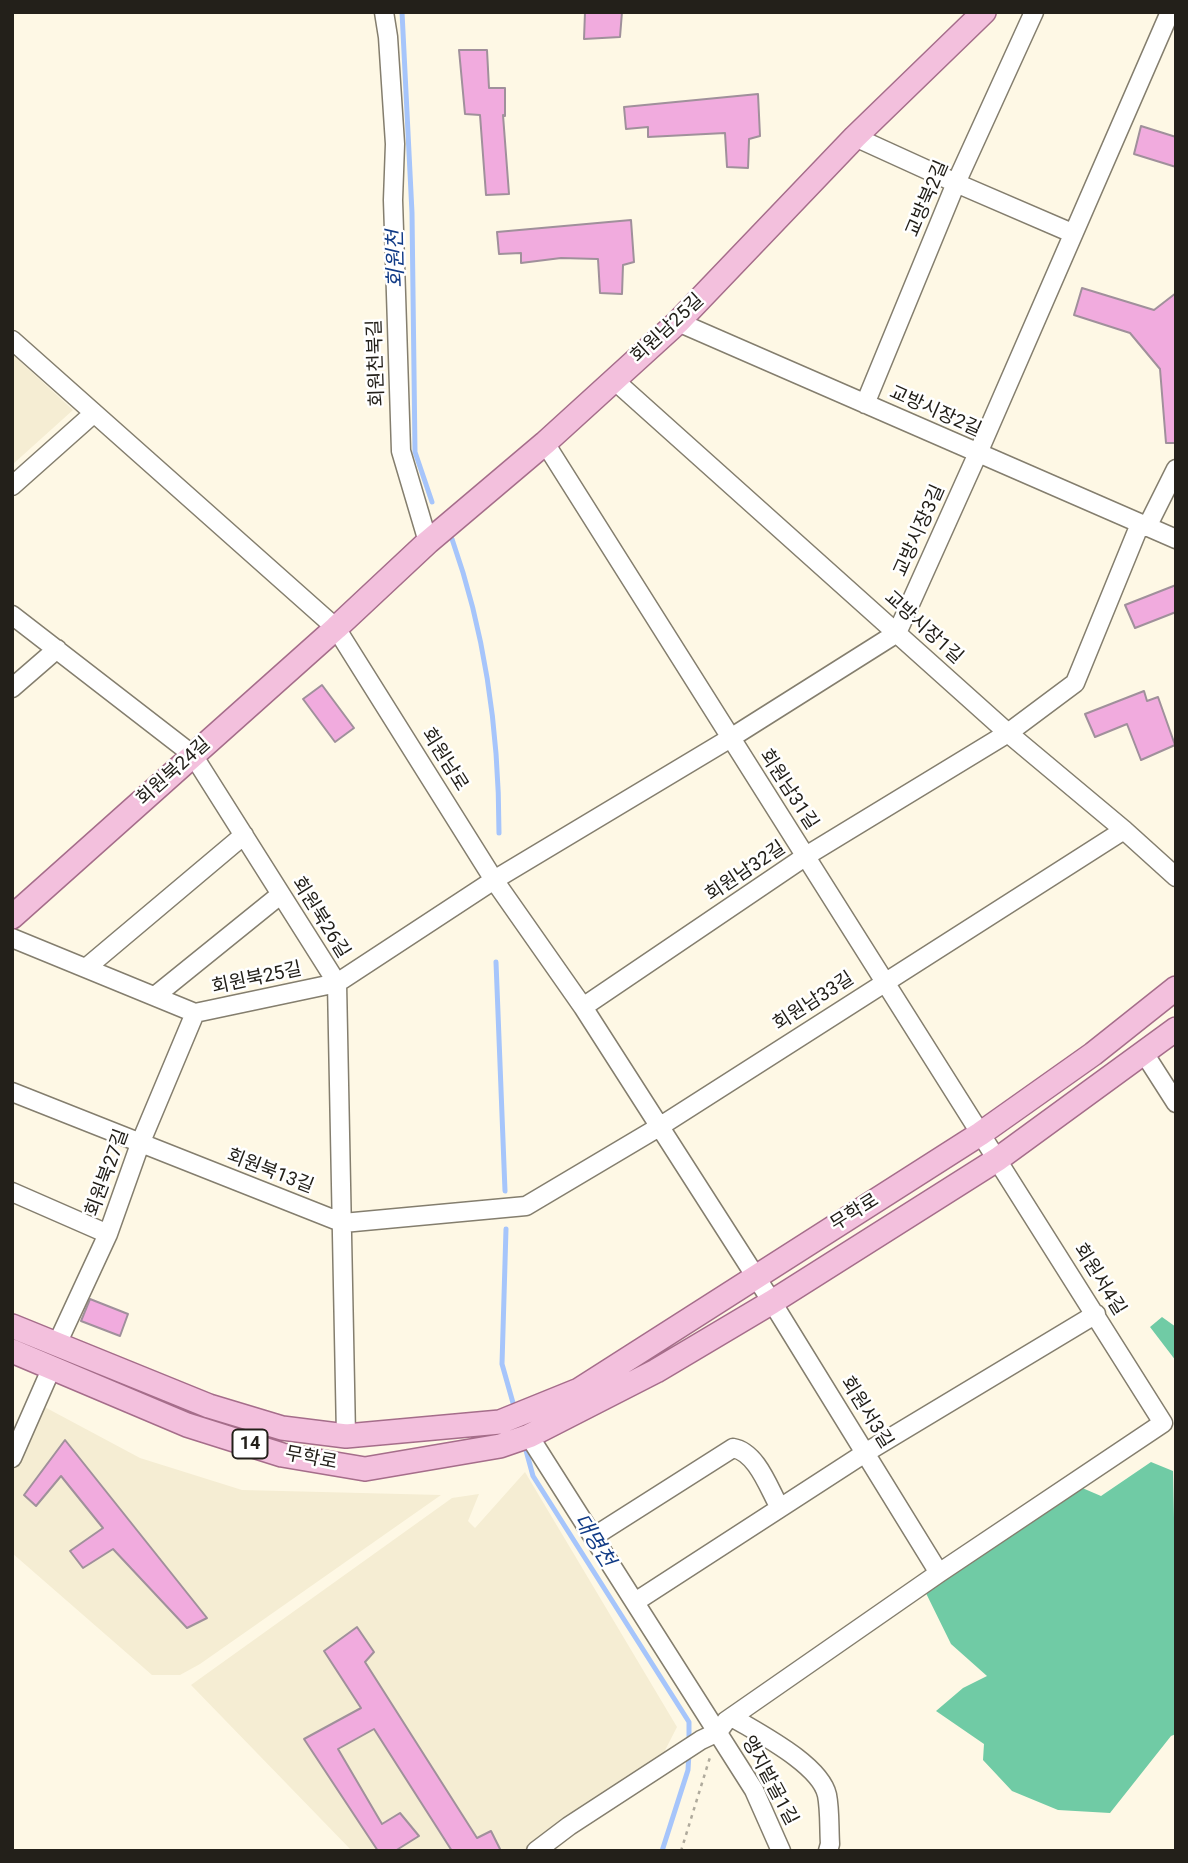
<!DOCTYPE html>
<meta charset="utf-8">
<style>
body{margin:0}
#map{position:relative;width:1188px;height:1863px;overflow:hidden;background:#fef8e5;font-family:Roboto,sans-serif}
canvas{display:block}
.frame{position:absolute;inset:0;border:14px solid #23201a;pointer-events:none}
</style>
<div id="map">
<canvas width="1188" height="1863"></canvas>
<div class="frame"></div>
</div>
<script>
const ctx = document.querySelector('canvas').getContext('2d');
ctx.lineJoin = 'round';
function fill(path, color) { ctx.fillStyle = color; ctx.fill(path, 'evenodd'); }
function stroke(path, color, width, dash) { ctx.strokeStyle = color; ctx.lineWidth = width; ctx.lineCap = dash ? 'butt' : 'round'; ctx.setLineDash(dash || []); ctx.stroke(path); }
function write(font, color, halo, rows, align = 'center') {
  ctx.font = font + ' Roboto,"Noto Sans KR",sans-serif'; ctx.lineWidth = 5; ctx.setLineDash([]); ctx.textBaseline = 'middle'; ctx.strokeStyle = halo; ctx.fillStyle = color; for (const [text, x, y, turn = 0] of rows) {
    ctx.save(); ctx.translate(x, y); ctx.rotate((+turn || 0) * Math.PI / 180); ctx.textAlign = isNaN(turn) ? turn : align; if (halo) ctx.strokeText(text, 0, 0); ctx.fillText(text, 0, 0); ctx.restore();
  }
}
fill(new Path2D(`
 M12 354 73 410 12 465Z
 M39 1404 140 1458 242 1490 441 1495 200 1664 180 1675H152L12 1553V1448Z
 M525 1472 677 1727 657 1766 530 1851H352L191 1685 452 1498 479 1494 468 1521 475 1528Z`), '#f5edd3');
fill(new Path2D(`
 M1162 1317 1176 1327V1361L1150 1327Z
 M1151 1462 1173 1471 1174 1518 1176 1521V1734L1171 1736 1110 1813 1058 1810 1012 1791 983 1760 984 1744 936 1711 963 1688 987 1676 951 1644 920 1581 1073 1484 1101 1496Z`), '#70cba5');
stroke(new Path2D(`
 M402 12 412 213 415 452 432 502
 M452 539C485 632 499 734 499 833
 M496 962 505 1191
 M506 1229 502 1364 515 1410
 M524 1443 533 1476 689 1722V1743
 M662 1851 688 1770 689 1753`), '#a6c5fb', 5);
const building = new Path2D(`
 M585 12H622L620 37 584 39Z
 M459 50H487L489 88H505V116L503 115 509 194 486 195 480 115 465 114Z
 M758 94 760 136 749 139 748 168 727 167 725 133 648 137V127L626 129 624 107Z
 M1141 126 1176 137V167L1134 154Z
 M631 220 634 262 623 265 622 294 600 293 598 259 561 258 521 263V253L499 254 497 232Z
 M1082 288 1154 310 1176 293V443H1166L1160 369 1130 333 1074 315Z
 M1176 585V612L1135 628 1125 605Z
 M322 685 354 728 335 742 303 699Z
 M1144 691 1147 701 1158 697 1175 745 1141 760 1127 724 1095 737 1085 714Z
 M90 1299 128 1314 120 1336 81 1321Z
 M65 1440 207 1618 187 1628 113 1549 83 1568 70 1551 103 1528 61 1476 36 1506 24 1495Z
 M357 1627 374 1652 365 1662 477 1838 491 1831 501 1851H452L374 1729 338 1749 382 1824 400 1813 419 1836 395 1851H378L304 1739 361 1708 324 1651Z`);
fill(building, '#f1abde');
stroke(building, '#a0909b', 2);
const minor = new Path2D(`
 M384 12 388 37 395 144 393 200 401 451 428 542
 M855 137 956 183 1072 233
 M678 322 1176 539
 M12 340 336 628 494 880 583 1007 772 1302 939 1573
 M613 379 1008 733 1124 830 1176 877
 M865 404 956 183 1034 12
 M12 486 93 414
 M1147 527 1176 469
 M12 615 193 755 337 983 346 1436
 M12 688 57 649
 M12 938 195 1013 337 983 494 880 729 739 897 633 978 453 1170 12
 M86 968 244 835
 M155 996 280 895
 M583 1007 806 856 1008 733 1075 683 1140 524
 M1144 1053 1176 1103
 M12 1092 343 1223 526 1206 659 1127 1124 830
 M12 1192 108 1234
 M57 1344 108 1234 140 1144 195 1013
 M529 1436 754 1790 781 1851
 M12 1458 52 1367
 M593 1537 733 1448C757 1452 769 1489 780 1508
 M635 1602 865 1453 1096 1314
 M732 1717C758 1733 820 1764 827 1795 830 1810 829 1828 830 1844L828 1851
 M536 1851 569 1826 701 1740 718 1732 726 1721 939 1573 1163 1423C959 1095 749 771 545 443`);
const major = new Path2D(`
 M12 917 336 628 428 542 545 443 678 322 855 137 984 12
 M12 1326 209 1406 282 1428 346 1436 500 1422 579 1390 980 1134 1093 1054 1176 988
 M12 1351 187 1425 282 1455 365 1469 500 1446 529 1436 656 1371 772 1302 998 1159 1176 1029`);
stroke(minor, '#847e6e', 21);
stroke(major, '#a56d8a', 26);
stroke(new Path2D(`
 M681 1851 711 1754`), '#afaa9c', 2.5, [3.5, 5]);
stroke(minor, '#fff', 18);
stroke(major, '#f3c0dd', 23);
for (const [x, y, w] of [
 [250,1444,35]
]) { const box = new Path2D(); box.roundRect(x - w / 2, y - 14.5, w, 29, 5); ctx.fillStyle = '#fff'; ctx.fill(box); stroke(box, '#23201a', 2); }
write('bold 18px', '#23201a', null, [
 ["14",250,1444]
]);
write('19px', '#23201a', '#fff', [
 ["교방북2길",928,199,-67],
 ["회원남25길",668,329,-43],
 ["회원천북길",377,363,-92],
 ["교방시장2길",935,412,24],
 ["교방시장3길",920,531,-66],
 ["교방시장1길",923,628,42],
 ["회원남로",444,760,58],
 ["회원북24길",174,772,-42],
 ["회원남31길",788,790,57],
 ["회원남32길",746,872,-34],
 ["회원북26길",320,918,58],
 ["회원북25길",257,979,-12],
 ["회원남33길",814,1002,-33],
 ["회원북13길",270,1172,21],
 ["회원북27길",108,1173,-70],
 ["무학로",855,1213,-32],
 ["회원서4길",1099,1280,58],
 ["회원서3길",866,1413,58],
 ["무학로",311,1459,11],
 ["앵지밭골1길",769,1781,62]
]);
write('italic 21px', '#113b86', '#fff', [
 ["회원천",397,259,-91],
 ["대명천",593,1541,58]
]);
</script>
